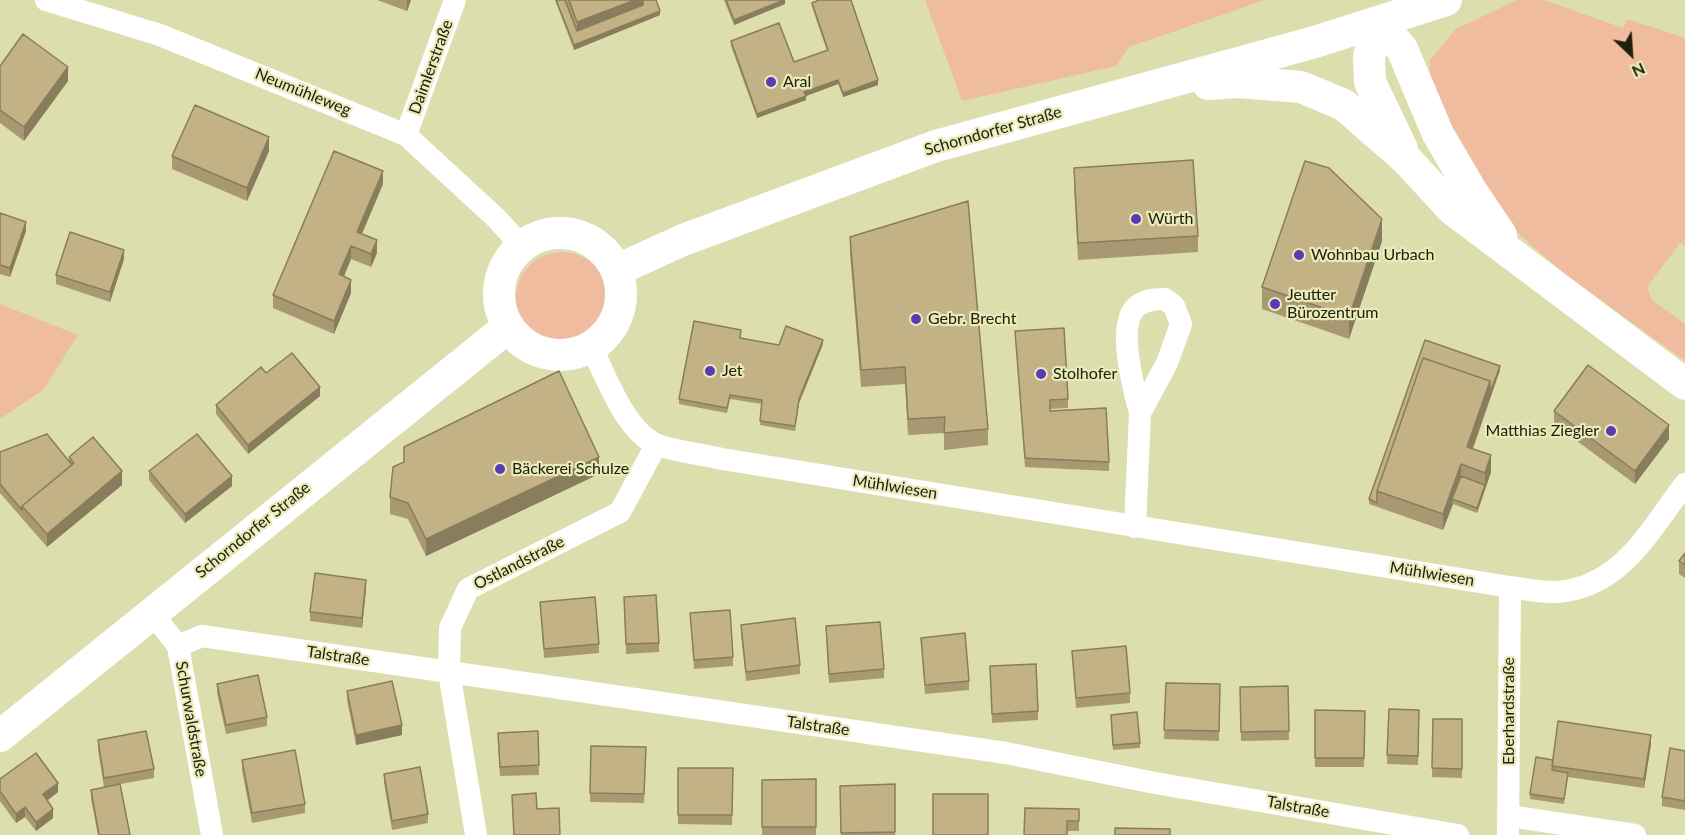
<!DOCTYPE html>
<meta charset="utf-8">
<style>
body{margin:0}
#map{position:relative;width:1685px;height:835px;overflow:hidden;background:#dcdeae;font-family:Lato,sans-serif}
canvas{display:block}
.north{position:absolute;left:1601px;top:24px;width:60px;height:60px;-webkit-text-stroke:4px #e9ebba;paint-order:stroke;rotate:155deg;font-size:16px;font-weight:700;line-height:24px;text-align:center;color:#20200e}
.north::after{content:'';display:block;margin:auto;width:21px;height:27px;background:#20200e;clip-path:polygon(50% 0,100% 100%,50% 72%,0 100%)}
</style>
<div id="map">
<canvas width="1685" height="835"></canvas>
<div class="north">N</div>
</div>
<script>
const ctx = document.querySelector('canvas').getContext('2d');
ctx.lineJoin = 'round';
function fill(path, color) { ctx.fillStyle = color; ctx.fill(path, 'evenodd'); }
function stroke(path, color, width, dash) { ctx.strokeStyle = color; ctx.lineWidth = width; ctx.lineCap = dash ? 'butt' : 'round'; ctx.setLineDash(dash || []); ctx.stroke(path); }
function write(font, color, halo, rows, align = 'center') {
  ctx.font = font + ' Lato,sans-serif'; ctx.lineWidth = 4.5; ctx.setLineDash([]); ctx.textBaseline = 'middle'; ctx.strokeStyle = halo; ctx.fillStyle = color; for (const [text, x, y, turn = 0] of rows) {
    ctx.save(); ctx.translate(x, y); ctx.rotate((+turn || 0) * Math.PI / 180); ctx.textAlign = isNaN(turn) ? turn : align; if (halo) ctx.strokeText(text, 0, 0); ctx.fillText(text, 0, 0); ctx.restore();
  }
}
fill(new Path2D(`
 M925 0H1265L1129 47 1116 66 962 101Z
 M1517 0H1544L1623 28 1627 19 1685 38V246L1680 243 1647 287 1652 300 1685 324V361L1562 272 1505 222 1429 95 1430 60 1456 29Z
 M516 298a46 46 0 1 1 92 0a46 46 0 1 1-92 0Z
 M0 304 78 335 43 390 0 419Z`), '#f0bc9f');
stroke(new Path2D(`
 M46 0 160 35 406 135 496 218 522 246
 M406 135 455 0
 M591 346C605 375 626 433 658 445 678 452 701 454 722 459L1510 587C1525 589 1542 593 1556 592 1621 588 1650 530 1685 484
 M1135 527 1140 413 1167 363 1181 324 1174 306 1165 299C1154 299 1143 300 1135 308 1117 328 1134 390 1140 413
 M151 612 178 646 212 835
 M178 646 202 636 1006 753 1155 783 1458 835
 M1509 816 1635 835
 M476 835 449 672 450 628 468 589 620 512 656 445
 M1508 835 1510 587`), '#fff', 22);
stroke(new Path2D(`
 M1380 23 1402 49 1438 134 1472 192 1501 235
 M1380 23 1369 56 1370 82 1402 149
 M1208 84 1239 82 1301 87 1344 105 1407 160 1452 209 1685 384
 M499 294a61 61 0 1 1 122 0a61 61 0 1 1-122 0Z
 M617 270 683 240 936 146 1315 42 1446 0
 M0 736 508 327`), '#fff', 32);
fill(new Path2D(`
 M377 0H411L407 11Z
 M555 0H656L660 15 574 50Z
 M724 0H785V4L734 25Z
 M812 3 878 85 843 97 838 84 806 96V100L757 118 731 46V41L794 62 827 51 812 7Z
 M0 66 68 81 24 141 0 123Z
 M269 151 247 201 172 169V156Z
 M1074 168 1198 236V252L1078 260 1074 185Z
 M383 184 362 234 377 253 371 267 351 259 344 276 351 293 334 334 273 308V295Z
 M0 213 26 231 10 277 0 274Z
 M850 237 988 429V445L944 450V433L908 435 905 384 861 387 850 254Z
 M1382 241 1349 339 1262 309V287Z
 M124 259 110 302 56 284V275Z
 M1015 331 1068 399V408L1050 409V411L1109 462V471L1025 467Z
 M741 334V339L779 345 823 344 799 403 795 431 760 425 762 404 730 399 727 413 679 404V399Z
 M1500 370 1473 449 1491 472 1477 513 1453 504 1443 530 1369 504V499Z
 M266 373 320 396 248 454 216 414V405Z
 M1554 411 1669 439 1635 484 1554 424Z
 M0 452 69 461V457L122 485 47 547 0 493Z
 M404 462 599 474 426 556 408 519 390 514V497Z
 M149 471 232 486 185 523 149 480Z
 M1685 553V578L1679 574V561Z
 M366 589 362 628 310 621V612Z
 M624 597 659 643V652L626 654Z
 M540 602 599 644V653L544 658Z
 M690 613 733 657V666L694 669Z
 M741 625 800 665V674L746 681 741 634Z
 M826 626 884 669V678L829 683Z
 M921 638 969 681V690L925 694Z
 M1072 651 1130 693V703L1076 708Z
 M990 666 1038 711V720L992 723Z
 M1166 683 1220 684 1219 741 1164 739Z
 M217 684 267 717V726L226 734 217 693Z
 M1288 686 1289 740 1241 741 1240 687Z
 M347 691 402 735 356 745 347 700Z
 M1389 709 1419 710 1418 765 1387 764Z
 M1315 710 1365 711 1364 767H1315Z
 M1433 719H1462V778L1432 777Z
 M1111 720 1140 743V748L1113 750Z
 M538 731 539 775 500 776 498 742Z
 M98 740 154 769V778L104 787 98 750Z
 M1651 744 1644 788 1568 777 1564 804 1530 799V794L1553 760Z
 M591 746 646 747 644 803 590 802Z
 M1685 751V810L1662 806V797Z
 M242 760 305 804V813L252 823 242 770Z
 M678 768H733L732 825 678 824Z
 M384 774 428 814V823L392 830 384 783Z
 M0 779 58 792 47 800 53 818 36 831 25 817 16 823 0 801Z
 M816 779V835H762V780Z
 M895 784V835H841L840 786Z
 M91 790 130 835H98L91 799Z
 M1079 809V831H1067L1024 835Z`), '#a89972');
fill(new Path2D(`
 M407 0H411L407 11Z
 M635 0H643V10L577 36V22Z
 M785 0V4L734 25V20Z
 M660 11V15L574 50V45Z
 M68 67V81L24 141V127Z
 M838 80V84L806 96V100L757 118V114L804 92Z
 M878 80V85L843 97V93Z
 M269 137V151L247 201V188Z
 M383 171V184L357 245V232Z
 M1382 219V241L1349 339V317Z
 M26 222V231L10 277V268Z
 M377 240V253L371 267V254Z
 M351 246V259L339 288V274Z
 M124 250V259L110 302V292Z
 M351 280V293L334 334V321Z
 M823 340V344L799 403 795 431 799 399Z
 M1500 366V370L1467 464V447L1490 381Z
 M320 387V396L248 454V445Z
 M1669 425V439L1635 484V471Z
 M1491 455V472L1477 513V508L1485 485V473Z
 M599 457V474L426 556V539Z
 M1461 464V481L1452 499 1453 504 1443 530V514Z
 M122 471V485L47 547V534Z
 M232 476V486L185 523V514Z
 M366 580V589L362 628V618Z
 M402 725V735L356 745V735Z
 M1651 735V744L1644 788V779Z
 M58 783V792L43 804V794Z
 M25 807V817L16 823V814Z
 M53 809V818L36 831V822Z`), '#887d5d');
const building = new Path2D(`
 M556 0H565L577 31 643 5V0H656L660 11 574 45Z
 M569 0H635L577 22Z
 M726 0H784L734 20Z
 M819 0H851L878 80 843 93 838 80 804 92 806 96 757 114 731 41 779 23 794 62 828 50 812 3Z
 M23 34 68 67 24 127 0 110V66Z
 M195 105 269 137 247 188 172 156Z
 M334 151 383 171 357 232 377 240 371 254 351 246 339 274 351 280 334 321 273 295Z
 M1193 160 1198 236 1078 243 1074 168Z
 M1305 161 1329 168 1382 219 1349 317 1262 287Z
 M968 201 988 429 944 433 945 417 908 419 905 367 861 370 850 237Z
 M0 213 26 222 10 268 0 265Z
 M70 232 124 250 110 292 56 275Z
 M694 321 741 330 740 338 779 345 786 326 823 340 799 399 795 426 760 421 762 400 730 395 727 408 679 399Z
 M1064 328 1068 399 1050 400V411L1106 408 1109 462 1025 458 1015 331Z
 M1425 340 1500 366 1490 393V381L1423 358 1377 491V503L1369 499Z
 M292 353 320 387 248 445 216 405 261 367 266 373Z
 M1423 358 1490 381 1467 447 1491 455 1485 473 1461 464 1443 514 1377 491Z
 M1588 365 1669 425 1635 471 1554 411Z
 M559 371 599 457 426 539 408 503 390 497 393 467 404 462V447Z
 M47 434 72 465 22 506V510L0 484V452Z
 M197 434 232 476 185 514 149 471Z
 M93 437 122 471 47 534 22 506 74 463 69 457Z
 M1461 476 1485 485 1477 508 1452 499Z
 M1685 553V565L1679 561Z
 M315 573 366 580 362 618 310 612Z
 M656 595 659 643 626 644 624 597Z
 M595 597 599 644 544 649 540 602Z
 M730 610 733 657 694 660 690 613Z
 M795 618 800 665 746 672 741 625Z
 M880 622 884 669 829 674 826 626Z
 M965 633 969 681 925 685 921 638Z
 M1126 646 1130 693 1076 698 1072 651Z
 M1036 664 1038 711 992 714 990 666Z
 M258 675 267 717 226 725 217 684Z
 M392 681 402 725 356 735 347 691Z
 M1166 683 1220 684 1219 731 1164 730Z
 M1288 686 1289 731 1241 732 1240 687Z
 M1389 709 1419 710 1418 756 1387 755Z
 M1315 710 1365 711 1364 758H1315Z
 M1137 712 1140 743 1113 745 1111 715Z
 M1433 719H1462V769L1432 768Z
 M1558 721 1651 735 1644 779 1552 766Z
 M146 731 154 769 104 778 98 740Z
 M538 731 539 765 500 767 498 733Z
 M591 746 646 747 644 794 590 793Z
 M1670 748 1685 751V801L1662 797Z
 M295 750 305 804 252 813 242 760Z
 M36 753 58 783 43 794 53 809 36 822 25 807 16 814 0 791V779Z
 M1536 757 1553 760 1552 770 1568 773 1564 799 1530 794Z
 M420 767 428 814 392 821 384 774Z
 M678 768H733L732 815H678Z
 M816 779V827H762V780Z
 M120 784 130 835H99L91 790Z
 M895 784V832L841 833 840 786Z
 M536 793 537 809 559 808 560 835H514L512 795Z
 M933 794H988V835H933Z
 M1025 808 1079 809V821H1067V835H1024Z
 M1115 828 1170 829V835H1115Z`);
fill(building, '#c3b285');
stroke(building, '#887d5d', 1.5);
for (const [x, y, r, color] of [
 [771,82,6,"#5a3ab3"],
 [1136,219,6,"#5a3ab3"],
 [1299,255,6,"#5a3ab3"],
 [1275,304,6,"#5a3ab3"],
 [916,319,6,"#5a3ab3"],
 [710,371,6,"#5a3ab3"],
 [1041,374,6,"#5a3ab3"],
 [1611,431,6,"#5a3ab3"],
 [500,469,6,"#5a3ab3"]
]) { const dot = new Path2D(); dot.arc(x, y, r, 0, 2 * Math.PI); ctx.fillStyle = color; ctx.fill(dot); stroke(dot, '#e9ebba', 2); }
write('16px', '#20200e', '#e9ebba', [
 ["Daimlerstraße",431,67,-70],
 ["Neumühleweg",303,92,22],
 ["Schorndorfer Straße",993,131,-16],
 ["Mühlwiesen",895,487,9],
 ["Schorndorfer Straße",253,530,-39],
 ["Ostlandstraße",519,563,-27],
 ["Mühlwiesen",1432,574,9],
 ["Talstraße",338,656,8],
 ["Eberhardstraße",1509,711,-90],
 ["Schurwaldstraße",191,719,80],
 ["Talstraße",818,726,8],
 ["Talstraße",1298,807,10]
]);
write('16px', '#20200e', '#e9ebba', [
 ["Aral",783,82],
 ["Würth",1148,219],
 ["Wohnbau Urbach",1311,255],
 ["Jeutter",1287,295],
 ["Bürozentrum",1287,313],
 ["Gebr. Brecht",928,319],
 ["Jet",722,371],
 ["Stolhofer",1053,374],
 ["Matthias Ziegler",1599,431,"right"],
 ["Bäckerei Schulze",512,469]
], 'left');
</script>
